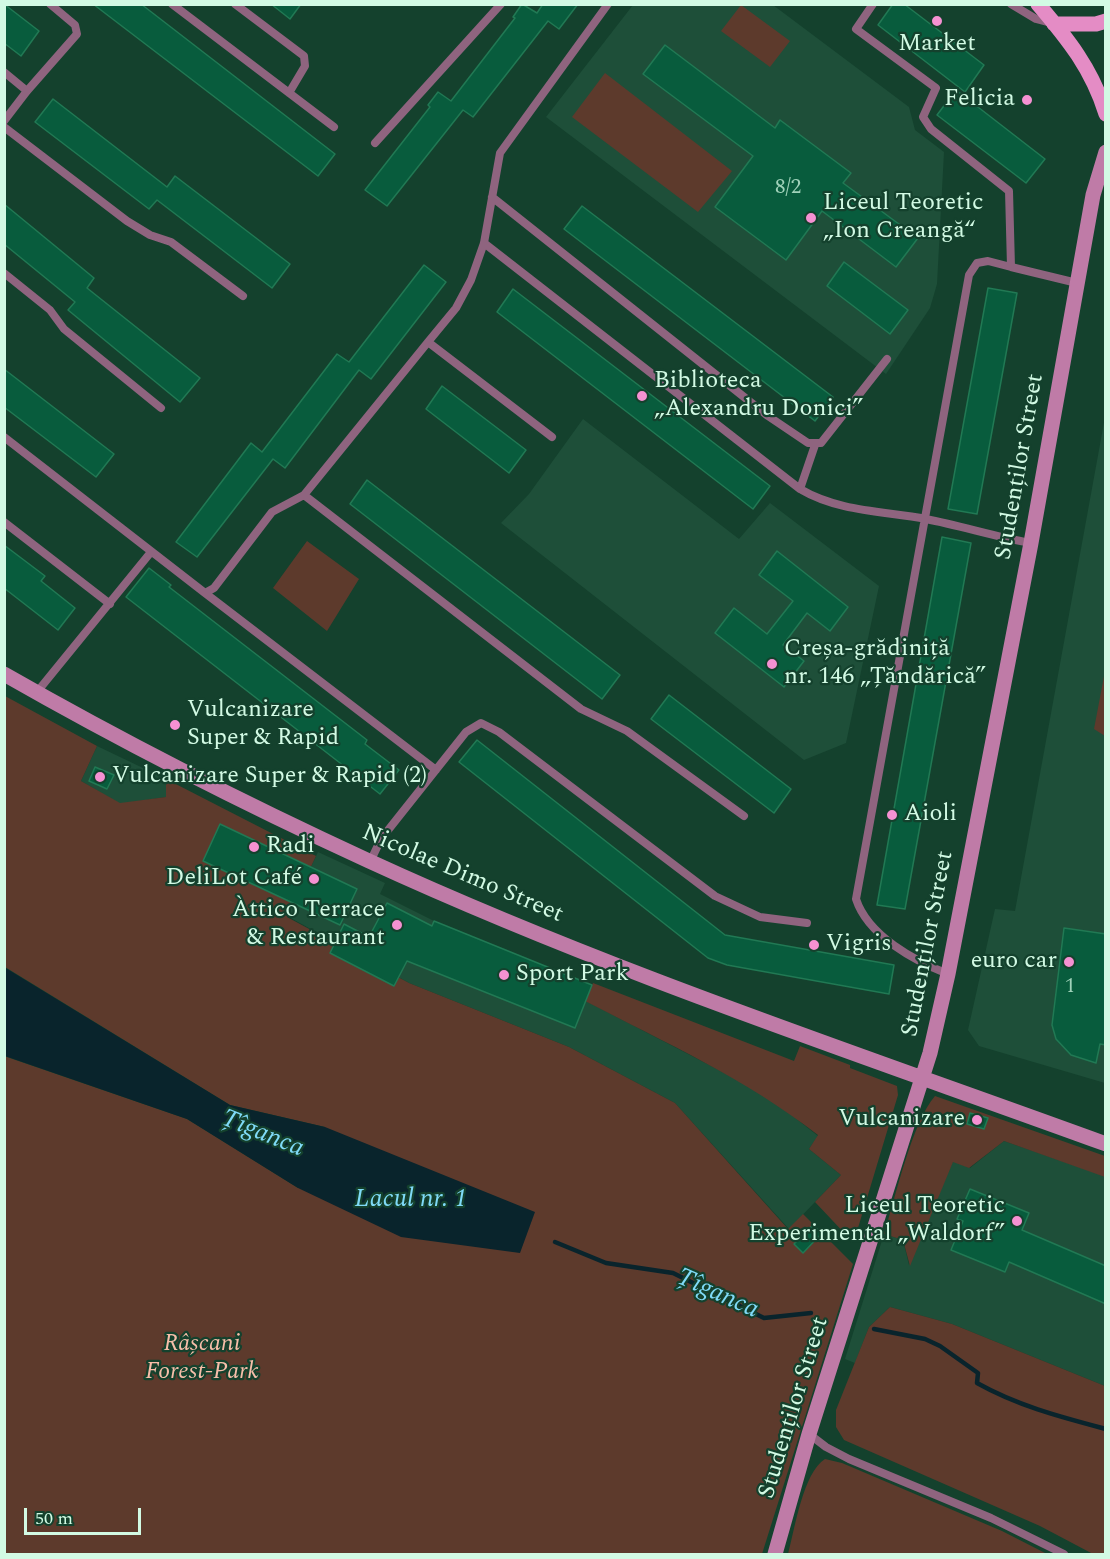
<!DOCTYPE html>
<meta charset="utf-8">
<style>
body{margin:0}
#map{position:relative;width:1110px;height:1559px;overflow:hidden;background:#14412d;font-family:Spectral,serif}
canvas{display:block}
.frame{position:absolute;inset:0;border:6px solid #d2fae4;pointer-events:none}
.scale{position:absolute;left:24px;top:1508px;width:117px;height:27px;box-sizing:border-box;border:3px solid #d2fae4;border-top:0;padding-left:8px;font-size:18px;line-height:21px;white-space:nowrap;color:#d2fae4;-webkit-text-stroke:4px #14412d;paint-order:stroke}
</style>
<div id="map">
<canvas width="1110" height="1559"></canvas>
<div class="frame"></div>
<div class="scale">50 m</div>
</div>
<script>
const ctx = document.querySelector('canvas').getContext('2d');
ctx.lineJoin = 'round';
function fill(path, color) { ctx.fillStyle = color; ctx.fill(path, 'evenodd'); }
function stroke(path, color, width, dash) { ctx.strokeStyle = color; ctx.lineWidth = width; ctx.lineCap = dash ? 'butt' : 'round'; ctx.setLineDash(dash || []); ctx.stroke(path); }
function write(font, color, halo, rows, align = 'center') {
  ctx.font = font + ' Spectral,serif'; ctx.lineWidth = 4.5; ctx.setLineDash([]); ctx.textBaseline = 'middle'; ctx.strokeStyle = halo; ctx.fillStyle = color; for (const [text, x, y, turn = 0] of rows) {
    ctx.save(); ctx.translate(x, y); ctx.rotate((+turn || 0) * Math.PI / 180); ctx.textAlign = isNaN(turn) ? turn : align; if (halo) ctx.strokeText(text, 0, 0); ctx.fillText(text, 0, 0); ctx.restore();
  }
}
fill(new Path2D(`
 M633 5H773L909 107 915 130 944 152 937 284 930 308 886 374 546 117Z
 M1105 417V1083L979 1046 968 1030 995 909 1015 911Z
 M583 419 739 539 770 503 879 586 846 743 804 760 501 523 529 494Z
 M97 746 166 779V797L120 804 81 781Z
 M318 852 385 883 380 894 434 921 592 985 586 1001 742 1082 779 1105 818 1136 809 1149 841 1175 789 1229 675 1103 569 1047 409 983 287 916Z
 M1004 1141 1105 1176V1386L952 1324 890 1307 869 1327 855 1363 845 1359 884 1234 903 1240 909 1265 953 1161 970 1168Z`), '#1e4f39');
fill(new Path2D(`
 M741 5 790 41 770 67 721 31Z
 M605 73 732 171 698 212 572 117Z
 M307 541 359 579 327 631 273 588Z
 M1105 671V736L1094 729Z
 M5 696 97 746 81 781 120 803 166 797V779L316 856 287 917 409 983 569 1047 675 1103 788 1229 803 1214 853 1264 762 1554H5L4 1056 187 1119 298 1188 325 1127 230 1105 5 967Z
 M593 983 794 1061 800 1046 850 1065V1068L897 1086 898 1095 855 1238 848 1237 815 1202 841 1175 809 1149 818 1135C746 1079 666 1043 585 1001Z
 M935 1096 1105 1156V1177L1004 1141 969 1168 953 1162 910 1266 903 1240 884 1234C895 1199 912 1122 935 1096Z
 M890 1307 952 1324 1105 1386V1554H1093L1040 1526 844 1440 836 1427V1410L869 1327Z
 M825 1459 842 1463 1002 1531 1047 1554H788C795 1528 803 1473 825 1459Z`), '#5d3a2c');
fill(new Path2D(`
 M4 967 230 1105 325 1127 535 1212 520 1253 401 1237 298 1188 187 1119 5 1056Z`), '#09242c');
stroke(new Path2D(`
 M555 1242 606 1263 673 1273 764 1318 811 1313
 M874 1329 925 1339 940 1346 978 1373 977 1383C1018 1406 1061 1417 1106 1429`), '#09242c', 4.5);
const building = new Path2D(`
 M4 4 39 31 21 56 4 43Z
 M93 4H141L335 154 318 176Z
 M271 4H301L290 19Z
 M522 4 537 13 543 4H578L559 29 548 21 473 117 463 110 387 206 365 190 430 107 428 105 438 92 451 101 515 18 513 17Z
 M893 4H904L984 65 965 92 878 25Z
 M665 45 775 128 780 120 851 173 843 183 918 238 896 267 822 211 786 260 715 207 753 156 643 74Z
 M956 90 1045 159 1026 183 937 115Z
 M53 99 167 187 175 176 290 264 272 288 157 200 149 209 35 122Z
 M4 204 94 278 87 288 200 378 180 402 68 310 75 302 4 244Z
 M582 206 833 397 815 421 564 229Z
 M844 262 908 310 890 334 827 286Z
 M424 265 446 282 371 379 359 370 285 468 273 459 197 557 176 542 251 443 262 452 337 354 349 362Z
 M988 288 1017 293 977 514 948 509Z
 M513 289 770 486 753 509 497 312Z
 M4 369 114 454 96 477 4 407Z
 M442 386 526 450 509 473 426 409Z
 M367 480 620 675 602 699 350 504Z
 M942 537 971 543 905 909 877 905Z
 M4 545 45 576 41 581 75 608 58 630 4 588Z
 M777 551 848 607 830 631 807 613 783 645 804 661 784 687 715 633 734 608 767 634 793 601 759 575Z
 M149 568 171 585 169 587 367 740 365 744 399 770 380 794 126 597Z
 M669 695 791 789 774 813 651 719Z
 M477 740 725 935 894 965 889 994 727 965 708 958 459 762Z
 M95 767 114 775 107 789 89 781Z
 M220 824 357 889 340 925 203 861Z
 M387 903 432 926 434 921 592 985 575 1028 407 961 394 986 330 953 344 924 369 937Z
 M1064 928 1106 934V1045L1100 1044 1096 1063 1071 1055 1056 1039 1052 1025Z
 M970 1113 988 1118 984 1129 967 1124Z
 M970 1189 1029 1213 1022 1230 1106 1266V1304L1009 1262 1005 1272 951 1250 963 1221 957 1219Z
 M813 1225 822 1233 803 1253 794 1244Z`);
fill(building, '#085c3d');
stroke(building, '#217954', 1.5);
stroke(new Path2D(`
 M172 4 334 127
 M235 4 304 56 305 66 289 93
 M873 4 856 29 936 88 923 117 931 129 1009 191 1011 267 1077 283
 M1011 4 1036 19 1051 23
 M4 72 27 91
 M4 121 27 91 77 34 75 25 50 4
 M4 127 127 221 150 235 171 242 243 296
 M375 143 501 4
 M492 197 768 416 808 443H821L887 359
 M484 243 800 489
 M4 273 50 310 64 329 161 408
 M4 437 205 593 214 588 272 512 304 495 428 342
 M552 437 428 342 456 308 471 280 484 243 500 153 608 4
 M815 445 800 489C839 512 884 511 926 519 962 526 996 537 1031 543
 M304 495 581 709 627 731 744 816
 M4 522 110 604
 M205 593 436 770
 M37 692 151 552
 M370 862 381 839 466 732 481 723 499 732 715 896 760 917 807 923
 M948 974C915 961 868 936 856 899L969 275 977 263 988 261 1011 267
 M809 1434 826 1447 849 1459 991 1518 1064 1554`), '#8f647f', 8);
stroke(new Path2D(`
 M4 674C123 742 245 804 369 861 608 971 859 1054 1106 1144
 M775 1554 809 1434 930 1053 948 974 1031 543 1093 195 1106 152`), '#bf7ba7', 15);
stroke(new Path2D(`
 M1038 4C1068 39 1092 69 1106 114
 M1054 24H1096L1106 21`), '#e48cc5', 15);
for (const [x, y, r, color] of [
 [937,21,6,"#f591d2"],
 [1027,100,6,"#f591d2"],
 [811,218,6,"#f591d2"],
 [642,396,6,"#f591d2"],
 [772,664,6,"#f591d2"],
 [175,725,6,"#f591d2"],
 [100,777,6,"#f591d2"],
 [892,815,6,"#f591d2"],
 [254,847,6,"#f591d2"],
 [314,879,6,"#f591d2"],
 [397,925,6,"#f591d2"],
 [814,945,6,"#f591d2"],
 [1069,962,6,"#f591d2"],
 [504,975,6,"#f591d2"],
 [977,1120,6,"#f591d2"],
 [1017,1221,6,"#f591d2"]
]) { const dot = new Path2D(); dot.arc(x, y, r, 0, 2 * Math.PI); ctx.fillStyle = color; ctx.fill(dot); stroke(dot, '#14412d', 2); }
write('21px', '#a0d2ba', null, [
 ["8/2",788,189],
 ["1",1070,988]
]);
write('24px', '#d2fae4', '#14412d', [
 ["Market",937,45,"center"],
 ["Felicia",1015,100,"right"],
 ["Liceul Teoretic",823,204],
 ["„Ion Creangă“",823,232],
 ["Biblioteca",654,382],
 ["„Alexandru Donici”",654,410],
 ["Creșa-grădiniță",784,650],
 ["nr. 146 „Țăndărică”",784,678],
 ["Vulcanizare",187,711],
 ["Super & Rapid",187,739],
 ["Vulcanizare Super & Rapid (2)",112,777],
 ["Aioli",904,815],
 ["Radi",266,847],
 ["DeliLot Café",302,879,"right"],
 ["Àttico Terrace",385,911,"right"],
 ["& Restaurant",385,939,"right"],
 ["Vigris",826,945],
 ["euro car",1057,962,"right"],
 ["Sport Park",516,975],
 ["Vulcanizare",965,1120,"right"],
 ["Liceul Teoretic",1005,1207,"right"],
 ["Experimental „Waldorf”",1005,1235,"right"]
], 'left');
write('24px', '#d2fae4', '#14412d', [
 ["Studenților Street",1021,467,-80],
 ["Nicolae Dimo Street",462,875,23],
 ["Studenților Street",929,944,-79],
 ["Studenților Street",795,1408,-73]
]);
write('italic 24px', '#f7bea9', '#14412d', [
 ["Râșcani",202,1345],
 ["Forest-Park",202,1373]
]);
write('italic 26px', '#7fdaf7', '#14412d', [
 ["Țîganca",262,1135,22],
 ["Lacul nr. 1",411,1201],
 ["Țîganca",717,1295,24]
]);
</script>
